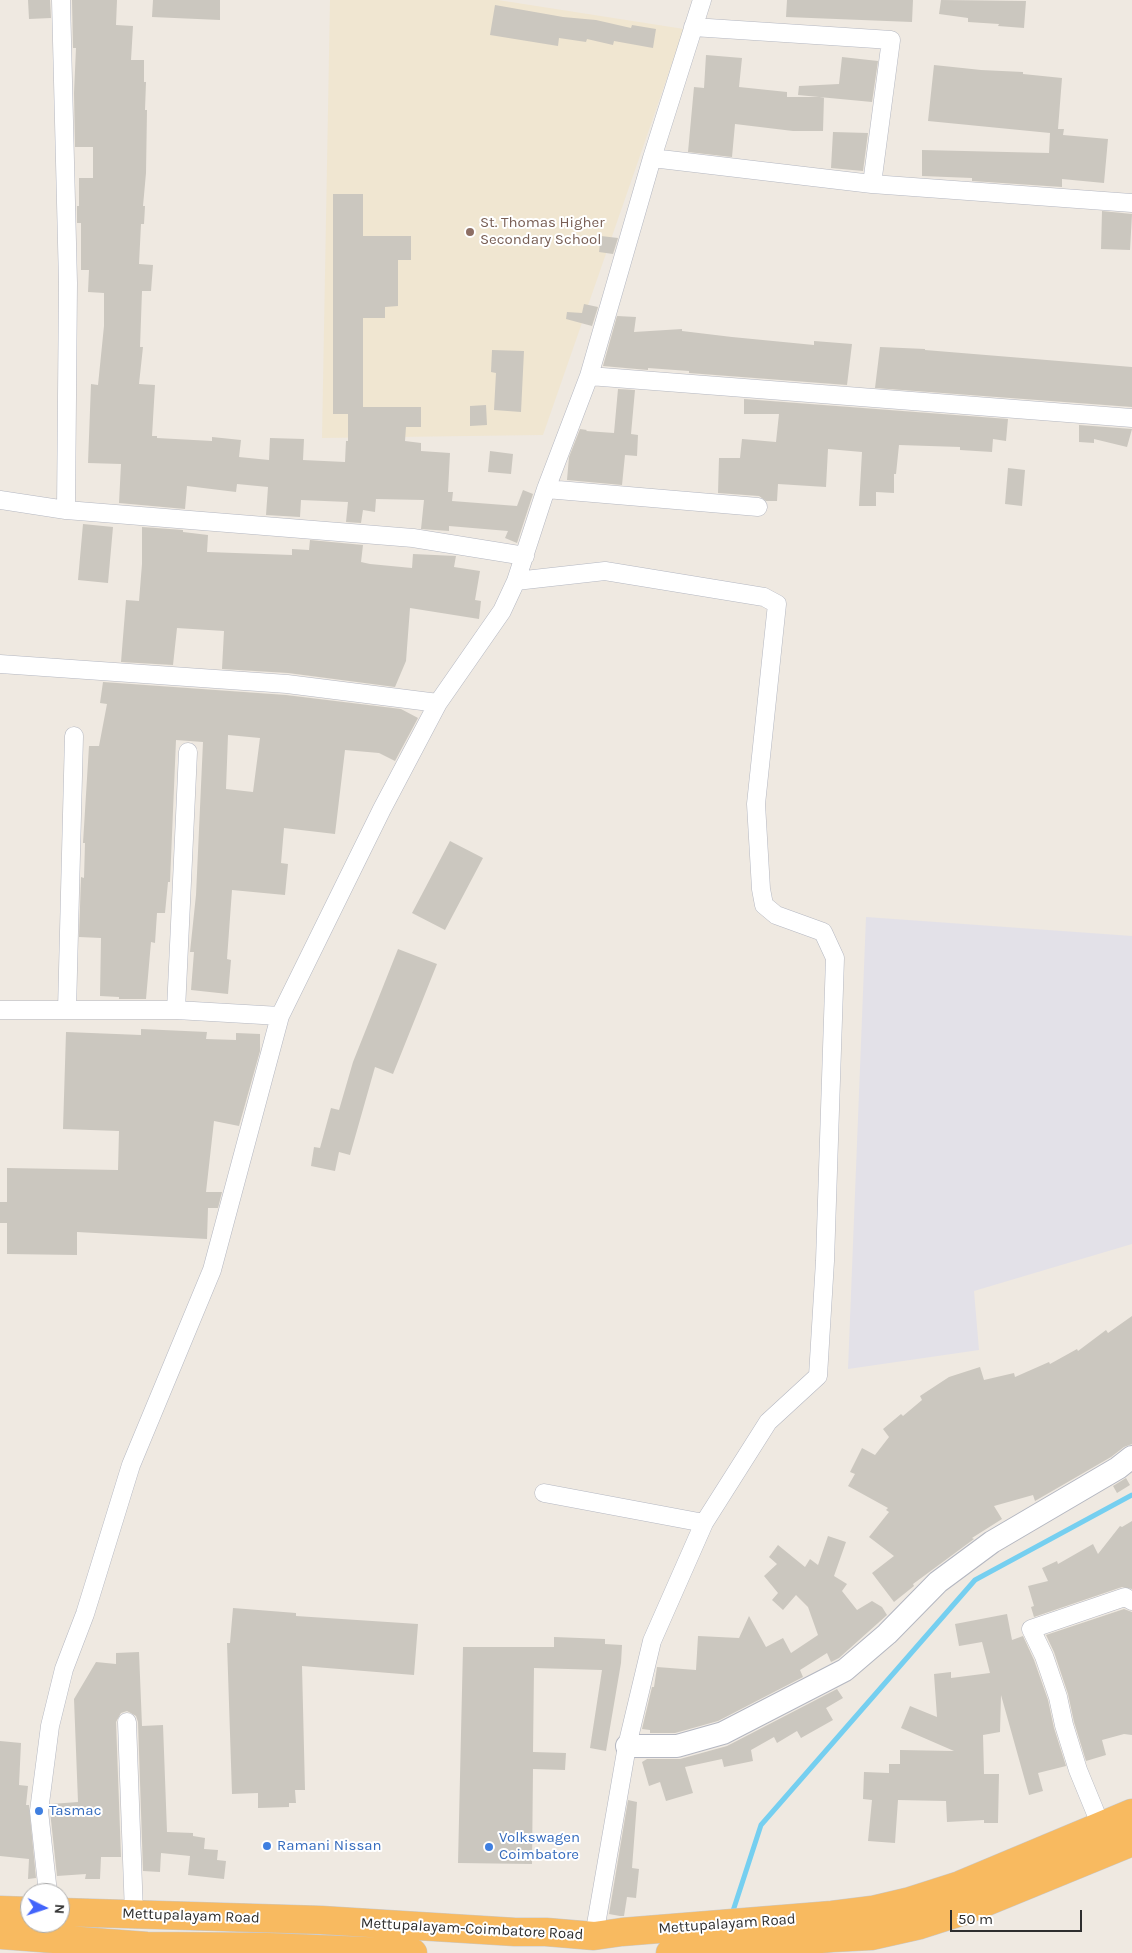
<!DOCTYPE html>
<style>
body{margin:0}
#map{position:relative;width:1132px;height:1953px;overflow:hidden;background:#efe9e1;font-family:Karla,sans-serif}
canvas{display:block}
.north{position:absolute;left:20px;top:1883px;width:50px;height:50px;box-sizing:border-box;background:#fff;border:1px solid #ababab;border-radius:50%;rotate:94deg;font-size:14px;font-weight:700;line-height:20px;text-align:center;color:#2e2e2e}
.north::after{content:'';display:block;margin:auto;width:18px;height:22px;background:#4264fb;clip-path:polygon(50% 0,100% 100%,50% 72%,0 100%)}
.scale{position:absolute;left:950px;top:1910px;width:132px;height:22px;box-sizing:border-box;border:2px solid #2e2e2e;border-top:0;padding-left:6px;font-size:15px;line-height:18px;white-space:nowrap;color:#2e2e2e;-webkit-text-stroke:4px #fff;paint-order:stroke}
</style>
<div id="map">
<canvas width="1132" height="1953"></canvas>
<div class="north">N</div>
<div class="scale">50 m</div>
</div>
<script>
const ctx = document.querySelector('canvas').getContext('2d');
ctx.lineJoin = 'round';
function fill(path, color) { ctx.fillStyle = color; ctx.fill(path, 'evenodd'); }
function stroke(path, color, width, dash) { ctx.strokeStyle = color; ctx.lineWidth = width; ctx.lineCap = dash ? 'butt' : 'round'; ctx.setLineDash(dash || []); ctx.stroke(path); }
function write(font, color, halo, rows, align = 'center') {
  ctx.font = font + ' Karla,sans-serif'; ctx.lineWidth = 4; ctx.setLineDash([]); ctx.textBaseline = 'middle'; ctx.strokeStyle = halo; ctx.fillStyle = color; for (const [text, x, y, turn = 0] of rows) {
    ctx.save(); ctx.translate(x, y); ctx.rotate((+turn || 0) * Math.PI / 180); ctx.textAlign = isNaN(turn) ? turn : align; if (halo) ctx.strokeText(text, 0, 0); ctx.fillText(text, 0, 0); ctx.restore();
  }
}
fill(new Path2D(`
 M866 917 1132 936V1244L974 1291 979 1350 848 1369Z`), '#e3e1e8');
fill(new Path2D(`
 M330 0H498L684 29 543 435 322 438Z`), '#f0e6d1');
stroke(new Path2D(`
 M732 1914 761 1825 975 1580 1132 1495`), '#75cff0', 5);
fill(new Path2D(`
 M28 0H50L51 18 29 19Z
 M72 0H117L116 25 133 26 131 60H144V82H146L145 110H147L146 173 143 206H145L144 224H141L139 264 153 265 151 291H142L140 347H143L139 384 155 385 152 436H157V438L212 441V437L241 440 239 457 269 460 270 438 304 439 303 460 345 462 346 441H348V414H333V194H363V236H411V260H398V306L385 307V318H363V407H421V427H406L405 441 421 443V451L450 453 448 492H453L452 501 517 506 523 490 533 494 517 543 505 538 508 531 449 526V531L421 529 424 500 376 499 375 512 363 510 361 523 346 522 348 502 301 500 300 517 266 515 268 487 237 484 236 492 187 486 185 509 119 503 121 464 88 463 91 384 98 385 104 326V293L88 292 89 270H81V223H77V206H79V178H93V147H75L74 93 76 48H73Z
 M153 0H220V20L152 17Z
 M787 0H913L912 22 786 17Z
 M941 0 1026 1 1024 28 998 26 999 24 968 22V18L939 14Z
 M495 5 563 17 596 20 631 28 632 25 656 29 653 48 614 41 613 45 587 39 586 42 559 38 558 46 490 35Z
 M706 55 742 58 739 87 787 92V97H824L823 131H793L735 124 732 157 688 152 694 87 704 88Z
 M842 57 878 61 872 102 798 95 799 86 839 84Z
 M934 65 981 70 1023 72V74L1062 78 1058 129H1064L1063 135 1108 139 1104 183 1062 179V187L972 181V178L922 176V150L1049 153 1050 133 928 121Z
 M833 132 868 133 863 171 831 168Z
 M1102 211 1132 214 1130 250 1101 249Z
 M601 236 618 238 613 254 599 252Z
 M584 304 598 307 592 326 566 319 567 312 582 313Z
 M617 316 636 317 634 332 682 329V331L732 337 814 345V341L852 344 847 385 689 373V371L648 368V370L603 366Z
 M880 347 925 349V350L1132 367V407L875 388Z
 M492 350 524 351 521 412 494 410 496 373 491 372Z
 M618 389 635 390 631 434 638 435 637 456 625 455 622 485 567 480 569 457 580 429 587 430 586 431 614 433Z
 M744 399 1008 419 1006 441 993 439 992 452 960 450V447L899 445 896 474H894V493L876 492V506H859L862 452 828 449 826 487 778 484 777 501H766L759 496 718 493 719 458H740L742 439 776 442 779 414H744Z
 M486 405 487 425 470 426V406Z
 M1079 425 1132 429 1127 447 1094 439V443L1079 442Z
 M490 451 513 454 511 474 488 472Z
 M1008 468 1025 470 1022 506 1005 504Z
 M83 524 113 527 108 583 78 580Z
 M142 527 183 530V532L208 535 207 552 292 555V549L309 550 310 540 363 545 361 562 370 564 412 568 413 554 456 556 454 567 480 571 475 600 481 601 479 619 410 608 406 661 395 687 288 673 222 669 224 631 177 628 173 665 121 662 126 600 139 601 142 564Z
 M103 682 286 695 401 709 418 718 395 761 379 753 345 750 335 834 284 828 281 863 288 864 285 895 232 890 227 959 231 960 228 994 191 990 194 952H190L196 895 203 742 176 740 170 882H168L165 913H157L155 943 151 942 146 999H119V997L100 996 101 938 79 937 81 877 84 878 85 843H83L89 746H99L107 704 100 703ZM228 735 260 738 253 792 226 789Z
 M450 841 483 858 445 930 412 913Z
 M398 949 437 964 393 1074 375 1067 350 1155 339 1152 335 1171 311 1166 314 1147 320 1148 331 1108 339 1110 353 1062Z
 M141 1029 207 1032 206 1039 236 1040V1033L260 1034V1051L239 1126 214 1121 206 1192H222L218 1208H208L207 1239 77 1232V1255L7 1254V1223H0V1202H7V1168L118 1170 119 1131 63 1129 66 1032 141 1035Z
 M1132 1316V1444L1124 1447 1111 1457 1035 1501 1033 1495 994 1506 1002 1519 972 1538 974 1539 913 1584 914 1586 894 1602 872 1573 894 1556 869 1537 889 1512 886 1510 888 1508 848 1486 855 1474 850 1472 862 1448 875 1455 889 1437 883 1429 901 1414 903 1416 922 1400 920 1396 949 1377 980 1367 984 1380 1014 1373 1015 1377 1049 1362 1050 1364 1077 1349 1078 1351 1106 1330 1108 1333Z
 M1126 1478 1130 1485 1117 1493 1113 1486Z
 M1132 1521V1589L1122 1587 1034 1617 1031 1607 1034 1606 1028 1586 1048 1581 1042 1568 1057 1561 1058 1564 1093 1544 1098 1554 1120 1526 1122 1527Z
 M828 1536 846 1542 834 1576 847 1584 842 1591 857 1610 872 1601 882 1607 887 1615 839 1658 831 1662 827 1653 800 1670 803 1677 718 1721 675 1733H650V1730L642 1729 652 1687H654L657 1667 696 1670 698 1636 739 1638 749 1616 766 1647 783 1638 791 1653 818 1635 808 1607 796 1595 783 1610 772 1600 778 1593 764 1576 777 1564 769 1557 778 1545 805 1567 810 1559 818 1565Z
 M233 1608 296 1613V1616L418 1624 414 1675 302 1666 305 1790H295L296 1803H289V1807L258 1808V1793L232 1794 227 1643H230Z
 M1124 1609 1132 1612V1735L1124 1734 1102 1740 1106 1755 1086 1761 1074 1722 1068 1694 1054 1652 1046 1635Z
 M1007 1614 1012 1640 1023 1636 1034 1660 1048 1700 1054 1728 1066 1766 1038 1773 1043 1791 1029 1795 1001 1695 1000 1732 983 1735 984 1774H999L998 1823H984V1820L947 1822 946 1801 898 1800 895 1843 868 1841 872 1800 863 1799 864 1772 889 1773V1764H900V1750L954 1751 901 1728 910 1706 937 1717 934 1674 951 1672V1678L990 1673 982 1642 959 1646 955 1624Z
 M554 1637 605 1639V1644L622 1645 621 1663 606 1751 590 1748 602 1670 534 1668 533 1752 566 1753 565 1770 533 1769 532 1864 458 1863 463 1647H554Z
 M139 1652 142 1726 163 1725 167 1832 193 1833V1836L205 1838 204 1849 218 1850 217 1860 226 1861 224 1879 188 1875 190 1856 161 1853 160 1872 143 1871 138 1722 136 1716 127 1711 121 1713 116 1722 121 1857H101L100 1879H85L86 1874 57 1876 50 1811 51 1804 78 1802 74 1699 96 1662 116 1664V1653Z
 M837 1689 843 1698 826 1708 833 1720 801 1738 797 1731 777 1743 774 1737 751 1750 753 1761 724 1767 722 1759 685 1767 693 1793 666 1801 660 1782 649 1786 642 1762 647 1759H680L727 1746Z
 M0 1741 21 1743 19 1785 28 1786 26 1805H29L36 1878 28 1879 29 1859 0 1856Z
 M628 1800 637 1802 632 1868 639 1869 636 1898 627 1897 624 1916H620L609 1914Z`), '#cbc7bf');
const minor = new Path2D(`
 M61 0 68 283 66 510 413 538 525 556
 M693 27 891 40 872 184
 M652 158 872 184 1132 203
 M589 376 1132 418
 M546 489 758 507
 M0 500 66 510
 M516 581 605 571 764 597 777 604 756 804 761 889 764 905 776 915 823 932 835 958 825 1261 818 1376 768 1422 704 1523 544 1493
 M0 664 287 684 438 703
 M0 1010H176L280 1016
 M67 1010 74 736
 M176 1010 188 752
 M127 1722 134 1914
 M1101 1826 1078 1770 1064 1725 1058 1697 1044 1656 1031 1629 1125 1597 1132 1601
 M48 1893 39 1811 50 1726 64 1669 85 1614 131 1465 212 1270 280 1016 382 809 438 703 502 611 516 581 546 489 589 376 652 158 702 0
 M594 1936 627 1746 652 1641 704 1523`);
const tertiary = new Path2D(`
 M627 1746H677L723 1733 845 1670 887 1634 938 1582 992 1542 1118 1468 1132 1457`);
const trunk = new Path2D(`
 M0 1910 30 1911
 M60 1912 321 1920 515 1932H546L594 1936 622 1932 832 1915 872 1910 910 1901 960 1885 1132 1813
 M0 1935 147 1946 267 1947 413 1953
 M670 1953 832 1938 871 1936 920 1925 964 1911 1132 1842`);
stroke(minor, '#b4b7c1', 19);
stroke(tertiary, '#b4b7c1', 24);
stroke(trunk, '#c9c9c9', 29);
stroke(minor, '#fff', 18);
stroke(tertiary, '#fff', 22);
stroke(trunk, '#f8ba60', 28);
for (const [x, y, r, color] of [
 [470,232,5,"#8d6e63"],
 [39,1811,5,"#3f7fe0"],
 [267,1846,5,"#3f7fe0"],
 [489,1847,5,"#3f7fe0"]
]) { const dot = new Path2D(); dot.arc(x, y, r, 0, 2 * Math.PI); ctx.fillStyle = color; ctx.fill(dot); stroke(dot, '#fff', 2); }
write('15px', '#785e54', '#fff', [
 ["St. Thomas Higher",480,223],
 ["Secondary School",480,240]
], 'left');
write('15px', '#366cbe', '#fff', [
 ["Tasmac",49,1811],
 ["Volkswagen",499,1838],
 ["Coimbatore",499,1855],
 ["Ramani Nissan",277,1846]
], 'left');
write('15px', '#2e2e2e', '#fff', [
 ["Mettupalayam Road",191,1916,2],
 ["Mettupalayam Road",727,1924,-4],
 ["Mettupalayam-Coimbatore Road",472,1929,3]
]);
</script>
